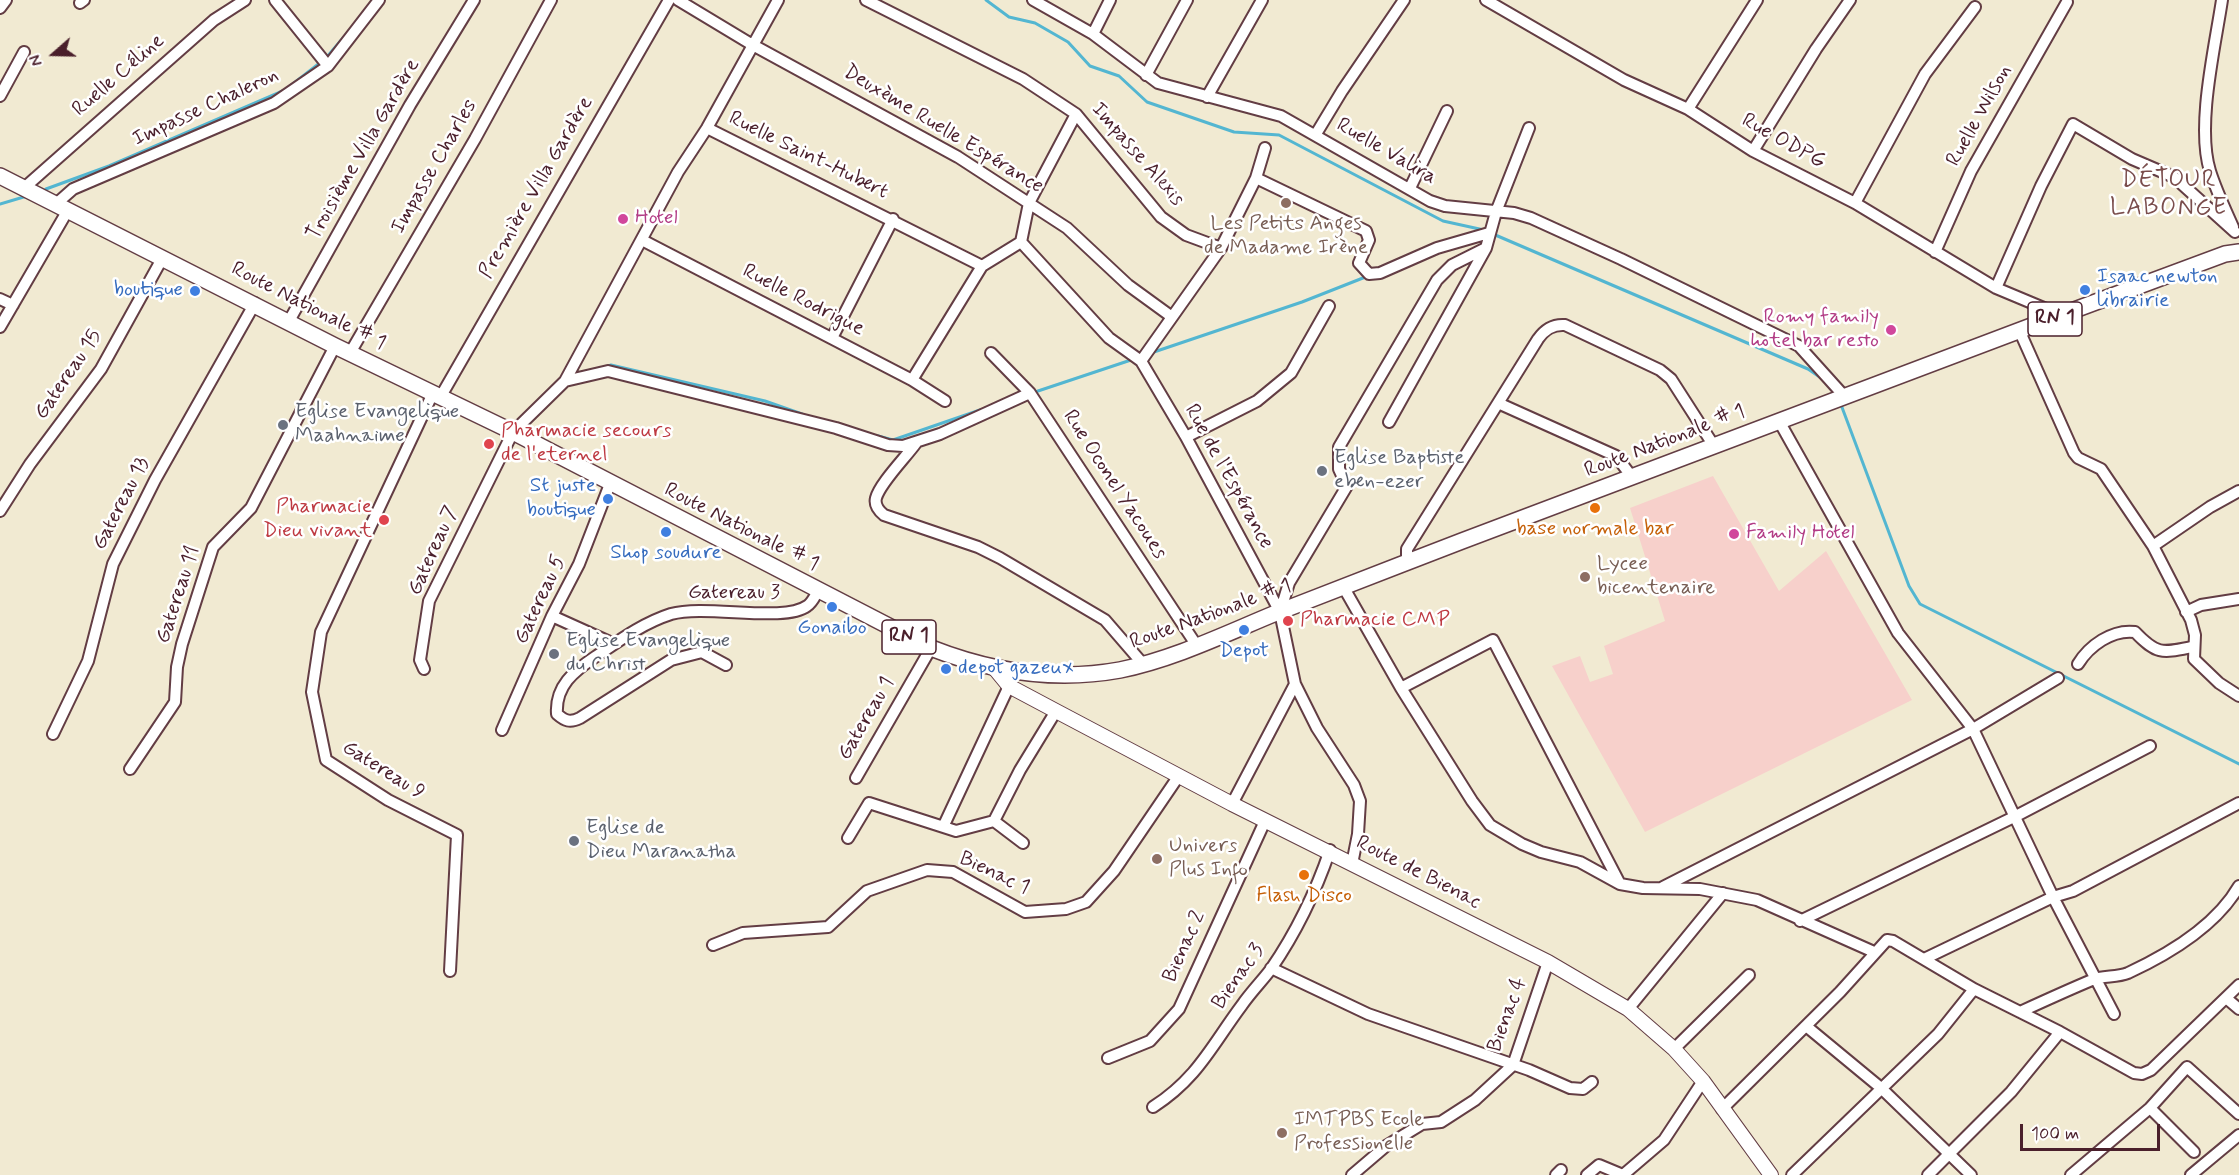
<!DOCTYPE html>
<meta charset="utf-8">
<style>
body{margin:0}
#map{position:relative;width:2239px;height:1175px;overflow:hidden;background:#f1ead2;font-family:Mynerve,sans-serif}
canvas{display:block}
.north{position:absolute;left:24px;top:24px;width:60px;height:60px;-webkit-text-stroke:4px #fff;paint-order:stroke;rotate:250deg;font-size:16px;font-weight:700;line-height:24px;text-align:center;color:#4a1f2b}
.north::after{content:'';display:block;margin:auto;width:21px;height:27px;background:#4a1f2b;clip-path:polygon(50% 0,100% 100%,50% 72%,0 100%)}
.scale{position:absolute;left:2020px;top:1124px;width:140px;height:27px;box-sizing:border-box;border:3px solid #4a1f2b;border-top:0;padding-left:8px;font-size:18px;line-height:21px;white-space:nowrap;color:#4a1f2b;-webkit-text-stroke:4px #fff;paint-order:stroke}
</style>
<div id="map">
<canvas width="2239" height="1175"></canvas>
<div class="north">N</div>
<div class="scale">100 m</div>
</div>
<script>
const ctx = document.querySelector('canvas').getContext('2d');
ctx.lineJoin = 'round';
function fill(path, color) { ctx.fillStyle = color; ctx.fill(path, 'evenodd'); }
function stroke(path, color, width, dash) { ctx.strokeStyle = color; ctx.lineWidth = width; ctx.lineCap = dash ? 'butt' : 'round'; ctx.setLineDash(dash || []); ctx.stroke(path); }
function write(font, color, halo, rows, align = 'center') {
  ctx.font = font + ' Mynerve,sans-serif'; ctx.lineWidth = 5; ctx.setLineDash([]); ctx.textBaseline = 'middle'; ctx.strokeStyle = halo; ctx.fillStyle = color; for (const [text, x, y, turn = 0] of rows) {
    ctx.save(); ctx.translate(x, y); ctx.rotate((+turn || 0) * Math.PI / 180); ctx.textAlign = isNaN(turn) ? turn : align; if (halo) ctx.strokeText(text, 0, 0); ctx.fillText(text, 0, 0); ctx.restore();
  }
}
fill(new Path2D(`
 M1713 476 1779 591 1826 551 1912 700 1645 832 1552 666 1580 656 1590 682 1613 674 1604 646 1665 621 1630 508Z`), '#f7d0cb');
stroke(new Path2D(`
 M986 0 1009 17 1035 23 1068 42 1090 66 1119 76 1147 102 1234 132 1279 135 1443 221 1484 230
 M326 58 349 31
 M46 189 109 166 285 90 321 62
 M0 204 27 196
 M1493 234 1808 369 1824 380
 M1151 353 1302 302 1368 276
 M606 367 611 365 765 401 802 414
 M1032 393 1134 359
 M1840 402 1909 586 1920 604 2239 764
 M878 436 893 440 980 410`), '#53b6d1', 3);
const street = new Path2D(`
 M275 0 328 66
 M678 0 751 44 958 157 1067 228 1128 285 1172 317
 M866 0 1023 79 1076 114 1161 217 1186 235 1221 248
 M1033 0 1093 34 1158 83 1281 116 1430 201 1445 206 1514 213 1531 218 1621 259 1799 346 1845 397
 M1486 0 1624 80 1688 109 1753 151 1855 203 1996 288 2063 316
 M2222 0C2215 47 2196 126 2210 171 2216 190 2225 209 2233 227
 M80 3 84 0
 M0 8 6 0
 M1093 34 1110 0
 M1146 75 1187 0
 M0 96 24 52
 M1207 97 1262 0
 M1688 109 1757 0
 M1076 114 1029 203 1021 242 1109 338 1141 361 1186 437 1280 612 1295 684 1317 728 1354 785 1360 801 1358 834 1352 864
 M707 128 982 266
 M1316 134 1342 91 1404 0
 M1753 151 1816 49 1850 0
 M1256 178 1366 231 1369 240 1359 263 1369 274 1380 273 1437 248 1489 233
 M24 188 214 20 245 0
 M1410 188 1447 111
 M1855 203 1925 74 1975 7
 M56 204 73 189 274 103 328 66 379 0
 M642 240 912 380 945 401
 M1935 252 1971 171 2067 2
 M1996 288 2041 186 2073 124 2132 159 2174 177 2235 232
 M0 299 13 305
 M289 321 410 105 474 0
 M0 327 68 210
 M2020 332 2074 453 2078 458 2101 469 2153 546 2191 620 2195 635 2194 659 2219 683 2239 696
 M832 338 893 219
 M350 353 475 139 551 0
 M991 353 1030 393 1197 646
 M1141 361 1221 248 1256 178 1265 148
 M912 380 982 266 1021 242
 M565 381 608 371 836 428 888 445 903 446 940 434 1030 393
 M433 393 321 632 312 692 326 760 388 800 457 835 450 971
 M441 396 669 0
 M1498 403 1616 456 1632 477
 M1779 421 1898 633 1973 729 2053 897 2114 1014
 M1389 422 1486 248 1496 212 1529 128
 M1186 437 1257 401 1291 373 1329 306
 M916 443C906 457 880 483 876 498 874 506 879 511 884 515L978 547 1000 558 1105 620 1143 664
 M0 511 30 464 101 369 163 257
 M2153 546 2210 507 2239 491
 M1407 562V549L1538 339C1545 329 1553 324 1565 325L1660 370 1671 379 1714 446
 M1344 588 1401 688 1472 801 1490 825 1522 844 1541 852 1580 862 1620 884 1643 888 1700 889 1757 900 1874 952
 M1280 612 1289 583 1347 486 1339 469V447L1437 280 1452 265 1486 248
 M2186 612 2201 605 2239 599
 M552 616 614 644
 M2078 664C2089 646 2112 629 2135 632 2157 655 2162 653 2192 647
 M726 665 702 652 671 660 580 718C570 723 565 721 557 714 555 686 574 671 595 657 620 640 643 623 671 614 705 604 784 623 807 606 812 603 815 596 818 591
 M424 669 420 660 429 601 513 432 565 381 678 172 707 128 778 0
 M1401 688 1493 640 1620 884
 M502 730 552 616 579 564 610 484
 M53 734 88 661 113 564 155 480 255 303
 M130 769 175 702 177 667 182 644 213 547 251 508 335 346
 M856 778 931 648
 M1232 804 1295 684
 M994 821 1020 770 1056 711
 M944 825 1009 686
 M848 838 869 803 956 831 994 821 1023 843
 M1663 887 1973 729 2058 678
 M1800 921 2016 816 2150 746
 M713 945 743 933 828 927 867 891 927 870 953 872 1025 912 1066 909 1086 902 1114 871 1178 777
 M1924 959 2053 897 2073 891 2239 803
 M1271 968 1368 1014 1529 1070 1570 1088 1583 1089 1592 1082
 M2226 998 2239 1009
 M1628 1009 1723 893
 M2020 1012C2044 1001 2068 990 2092 980 2103 975 2116 978 2128 973 2169 954 2216 926 2239 886
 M1806 1026 1881 1088 1971 1175
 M1674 1049 1749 975
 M1108 1058 1150 1041 1179 1009 1265 821
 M1153 1107C1198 1078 1212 1045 1242 1005 1251 992 1262 981 1271 969 1295 934 1316 891 1330 850
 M2150 1108 2194 1152
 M1722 1109 1840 992 1887 940 1893 941 1974 989
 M1352 1175 1386 1146 1422 1124 1441 1122 1475 1100 1513 1065 1548 962
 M1556 1175 1561 1170
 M1587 1175 1599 1165 1623 1175
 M1623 1175 1664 1140 1703 1081
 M1792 1175 1938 1034 1974 989 2060 1032 2134 1073 2142 1074 2151 1070 2239 985
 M1928 1175 2011 1092 2060 1032
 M2071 1175 2150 1108 2187 1067 2239 1114
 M2191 1175 2239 1135`);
const secondary = new Path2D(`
 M995 669 1009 686 1056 711 1232 804 1548 962 1628 1009 1674 1049 1703 1081 1771 1175`);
const primary = new Path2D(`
 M0 176 335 346 513 432 931 648C992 672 1054 682 1120 670 1174 659 1225 634 1276 613 1337 589 1400 565 1462 541 1716 445 1970 348 2225 254L2239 252`);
stroke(street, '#633d44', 14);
stroke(secondary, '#633d44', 16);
stroke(primary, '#633d44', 18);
stroke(street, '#fff', 10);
stroke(secondary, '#fff', 14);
stroke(primary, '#fff', 15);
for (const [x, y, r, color] of [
 [1286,203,6,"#8d6e63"],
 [623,219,6,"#d1479c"],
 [2085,290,6,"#3f7fe0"],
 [195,291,6,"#3f7fe0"],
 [1891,330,6,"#d1479c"],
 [283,425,6,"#6b7280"],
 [489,444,6,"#e0444e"],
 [1322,471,6,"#6b7280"],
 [608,499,6,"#3f7fe0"],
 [1595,508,6,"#e8710a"],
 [384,520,6,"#e0444e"],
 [666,532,6,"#3f7fe0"],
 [1734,534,6,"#d1479c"],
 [1585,577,6,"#8d6e63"],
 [832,607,6,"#3f7fe0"],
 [1288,621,6,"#e0444e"],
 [1244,630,6,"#3f7fe0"],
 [554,654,6,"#6b7280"],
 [946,669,6,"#3f7fe0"],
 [574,841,6,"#6b7280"],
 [1157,859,6,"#8d6e63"],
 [1304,875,6,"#e8710a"],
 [1282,1133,6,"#8d6e63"]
]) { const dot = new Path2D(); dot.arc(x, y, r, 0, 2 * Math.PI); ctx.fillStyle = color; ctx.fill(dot); stroke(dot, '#fff', 2); }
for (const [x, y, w] of [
 [2055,319,54],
 [909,637,54]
]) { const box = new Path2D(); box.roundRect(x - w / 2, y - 17, w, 34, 4.5); ctx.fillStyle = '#fff'; ctx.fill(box); stroke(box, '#4a1f2b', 1.5); }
write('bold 20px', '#4a1f2b', null, [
 ["RN 1",2055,319],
 ["RN 1",909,637]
]);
write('21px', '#4a1f2b', '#fff', [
 ["Ruelle Céline",119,76,-41],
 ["Impasse Chaleron",206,108,-25],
 ["Ruelle Wilson",1980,116,-61],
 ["Deuxème Ruelle Espérance",943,130,31],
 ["Rue ODPG",1783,142,29],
 ["Troisième Villa Gardère",364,150,-60],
 ["Ruelle Valira",1386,152,30],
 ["Impasse Alexis",1137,155,49],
 ["Ruelle Saint-Hubert",808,156,26],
 ["Impasse Charles",435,167,-60],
 ["Première Villa Gardère",537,188,-60],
 ["Ruelle Rodrigue",803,301,27],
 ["Route Nationale # 1",308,307,27],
 ["Gatereau 15",69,375,-56],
 ["Route Nationale # 1",1665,442,-21],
 ["Rue de l'Espérance",1228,477,61],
 ["Rue Oconel Yacoues",1114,485,57],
 ["Gatereau 13",122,504,-63],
 ["Route Nationale # 1",741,528,27],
 ["Gatereau 7",434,551,-66],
 ["Gatereau 3",734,594],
 ["Gatereau 11",179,595,-72],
 ["Gatereau 5",541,600,-65],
 ["Route Nationale # 1",1211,615,-20],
 ["Gatereau 1",867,719,-60],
 ["Gatereau 9",383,771,32],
 ["Route de Bienac",1418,873,27],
 ["Bienac 1",994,874,25],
 ["Bienac 2",1185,947,-66],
 ["Bienac 3",1239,977,-55],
 ["Bienac 4",1508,1015,-70]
]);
write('21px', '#b23c85', '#fff', [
 ["Hotel",635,219],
 ["Romy family",1879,318,"right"],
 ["hotel bar resto",1879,342,"right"],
 ["Family Hotel",1746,534]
], 'left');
write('21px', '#785e54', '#fff', [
 ["Les Petits Anges",1286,225,"center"],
 ["de Madame Irène",1286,249,"center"],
 ["Lycee",1597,565],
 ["bicentenaire",1597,589],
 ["Univers",1169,847],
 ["Plus Info",1169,871],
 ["IMTPBS Ecole",1294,1121],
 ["Professionelle",1294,1145]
], 'left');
write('21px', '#366cbe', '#fff', [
 ["Isaac newton",2097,278,"left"],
 ["librairie",2097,302,"left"],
 ["boutique",183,291,"right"],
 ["St juste",596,487,"right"],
 ["boutique",596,511,"right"],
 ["Shop soudure",666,554],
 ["Gonaibo",832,629],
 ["Depot",1244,652],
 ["depot gazeux",958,669,"left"]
]);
write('21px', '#5b616d', '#fff', [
 ["Eglise Evangelique",295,413],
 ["Maahnaime",295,437],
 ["Eglise Baptiste",1334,459],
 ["eben-ezer",1334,483],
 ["Eglise Evangelique",566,642],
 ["du Christ",566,666],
 ["Eglise de",586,829],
 ["Dieu Maranatha",586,853]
], 'left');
write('21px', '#be3a42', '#fff', [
 ["Pharmacie secours",501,432],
 ["de l'eternel",501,456],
 ["Pharmacie",372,508,"right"],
 ["Dieu vivant",372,532,"right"],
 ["Pharmacie CMP",1300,621]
], 'left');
write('21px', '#c56008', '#fff', [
 ["base normale bar",1595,530],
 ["Flash Disco",1304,897]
]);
ctx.letterSpacing = '1.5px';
write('24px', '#7a4d4c', '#fff', [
 ["DÉTOUR",2169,181],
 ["LABONGE",2169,209]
]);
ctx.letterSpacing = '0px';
</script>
